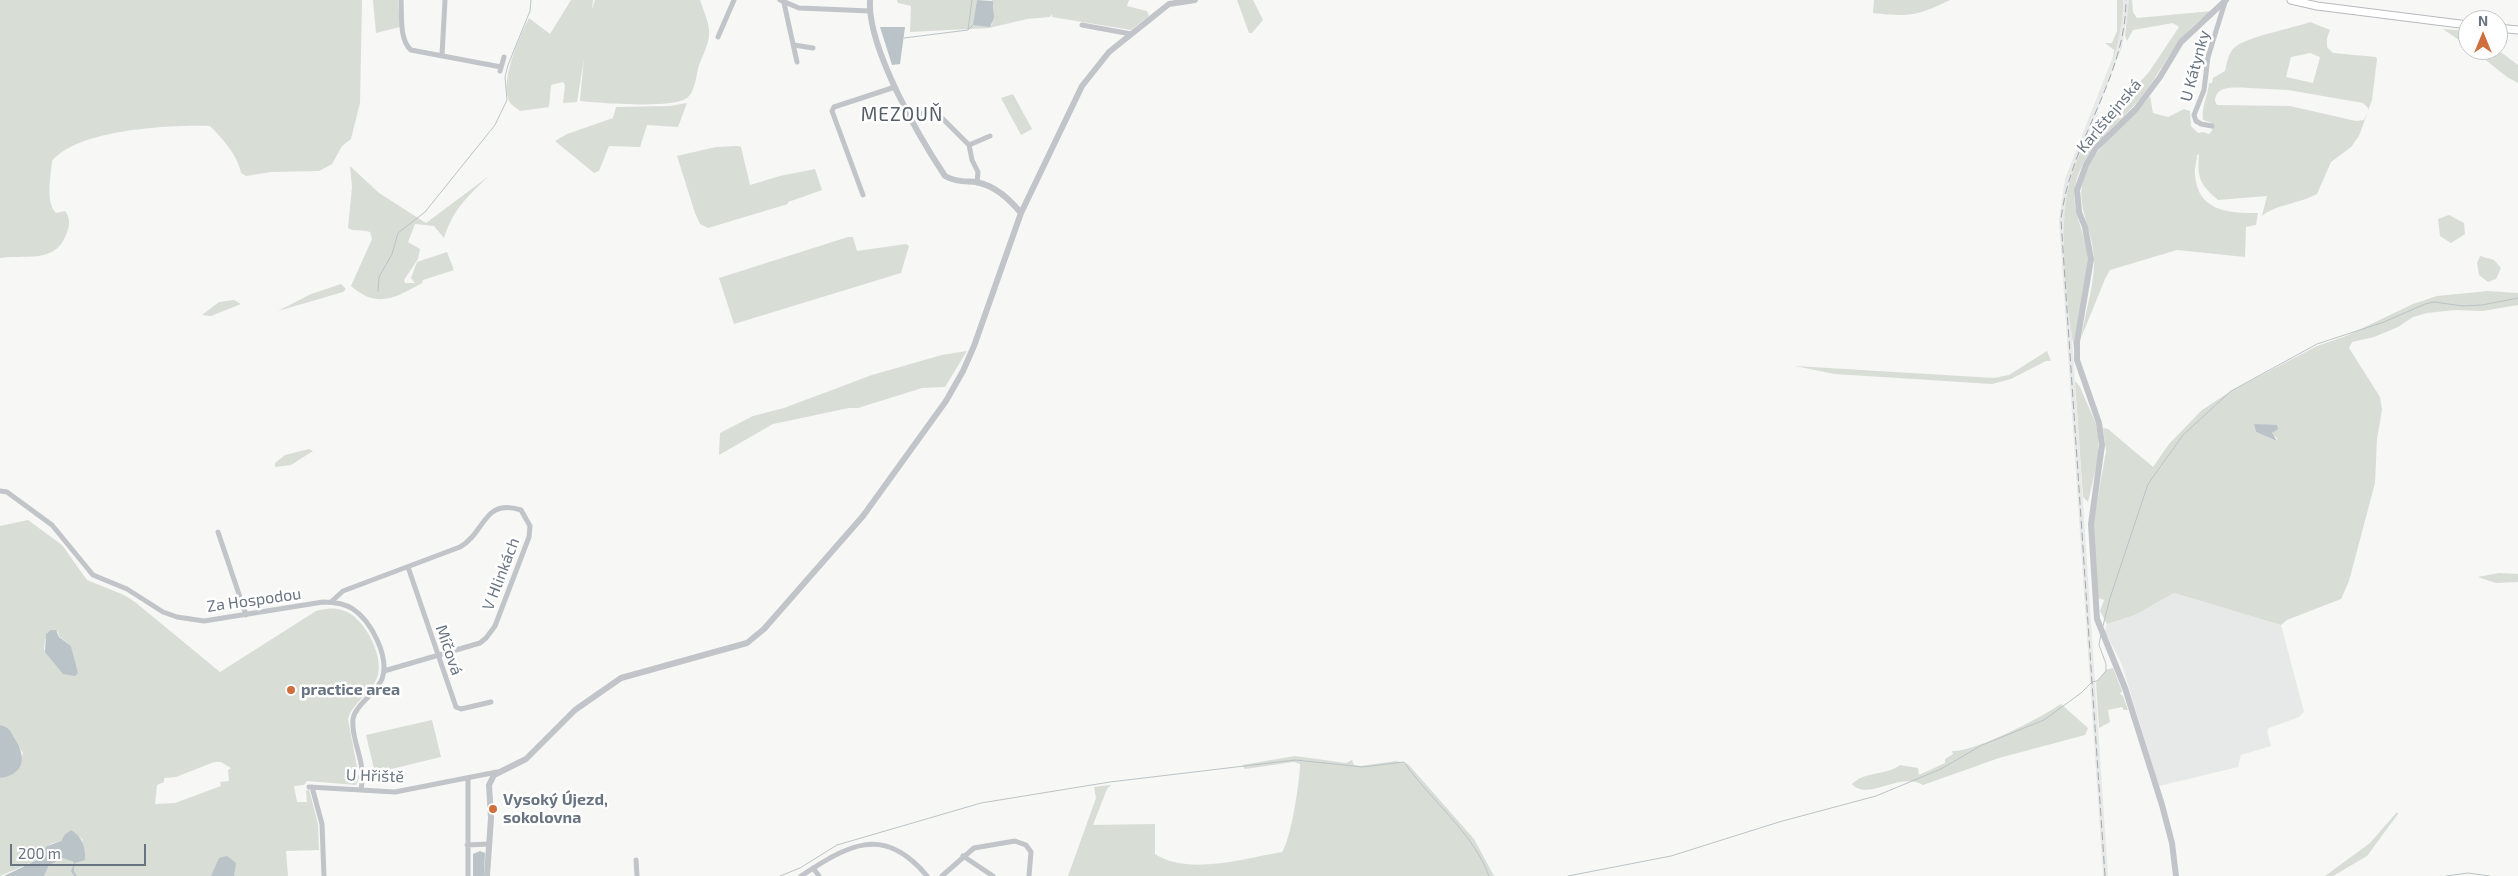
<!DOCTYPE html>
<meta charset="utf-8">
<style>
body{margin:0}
#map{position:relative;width:2518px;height:876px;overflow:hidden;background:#f7f7f5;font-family:"Exo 2",sans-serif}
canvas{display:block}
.north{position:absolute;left:2458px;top:10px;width:50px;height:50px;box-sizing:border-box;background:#fff;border:1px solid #c3c7cd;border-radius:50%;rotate:0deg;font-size:14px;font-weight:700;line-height:20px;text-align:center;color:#697482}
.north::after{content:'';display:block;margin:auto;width:18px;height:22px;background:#cf6f3c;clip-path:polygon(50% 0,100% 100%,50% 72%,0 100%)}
.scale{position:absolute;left:10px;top:844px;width:136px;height:22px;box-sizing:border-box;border:2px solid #697482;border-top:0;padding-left:6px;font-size:15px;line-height:18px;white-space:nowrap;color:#697482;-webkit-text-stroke:4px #fff;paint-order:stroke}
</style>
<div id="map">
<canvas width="2518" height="876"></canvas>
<div class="north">N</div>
<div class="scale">200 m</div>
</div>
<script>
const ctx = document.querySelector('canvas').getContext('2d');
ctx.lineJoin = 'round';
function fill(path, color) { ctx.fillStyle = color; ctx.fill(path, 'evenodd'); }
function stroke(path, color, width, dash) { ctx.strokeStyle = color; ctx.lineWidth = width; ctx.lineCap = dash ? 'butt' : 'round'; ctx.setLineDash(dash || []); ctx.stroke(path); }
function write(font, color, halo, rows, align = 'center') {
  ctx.font = font + ' "Exo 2",sans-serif'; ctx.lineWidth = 5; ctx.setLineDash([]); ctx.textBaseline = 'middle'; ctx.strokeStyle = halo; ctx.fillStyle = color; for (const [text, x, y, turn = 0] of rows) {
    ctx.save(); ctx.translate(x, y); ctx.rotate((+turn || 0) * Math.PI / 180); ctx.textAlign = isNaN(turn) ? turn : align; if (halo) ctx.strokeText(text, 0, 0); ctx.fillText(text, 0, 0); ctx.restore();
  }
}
fill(new Path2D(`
 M2123 0H2129V7L2122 47 2070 181 2064 220 2108 876H2103L2059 220 2065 179 2117 46Z
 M2174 593 2281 625 2304 712 2299 717 2269 728 2267 731 2271 746 2241 755 2238 767 2159 786 2122 665 2105 631 2107 624 2135 615Z`), '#e7e9e8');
fill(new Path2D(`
 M0 0H362L360 103 351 139 342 146 332 164 319 171 271 172 246 176 241 173C238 156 223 139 210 126 170 125 79 129 52 161 51 175 45 202 56 213L65 211C69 216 70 223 68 229 58 265 29 254 0 258Z
 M373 0H398L400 27 376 33Z
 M571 0H593L592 9 595 0H700C712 33 713 33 699 65 696 74 696 91 687 98 672 109 602 103 580 101L584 58 577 102 563 103 565 85 563 82 551 85 549 107 520 111C518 109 513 106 511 104 497 85 520 36 529 18L550 34Z
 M897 0H977L974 25H992L994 7 992 0H1129L1127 6 1147 11 1149 16 1131 30 1052 17V14L1050 17 1027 19 989 28 910 32 911 6 898 3Z
 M1237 0H1253L1263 20 1252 33H1249Z
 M1874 0H1950C1917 16 1909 17 1873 13Z
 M2117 0H2123C2123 21 2119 40 2113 60L2114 50 2105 43H2112L2117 31Z
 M2129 0H2132L2133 12 2137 18 2212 11C2177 34 2169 60 2145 92 2122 124 2081 147 2075 188 2071 212 2087 235 2088 259 2088 289 2077 319 2074 349 2067 305 2059 238 2067 195 2072 166 2087 139 2098 112L2096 126 2100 125 2149 72 2179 27 2173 23 2133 30 2127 41 2125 36Z
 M2310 22 2330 30 2327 38V47L2333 53 2376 57 2377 59 2372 100 2359 136 2351 147 2331 162 2317 194C2301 203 2274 205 2262 216L2267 196 2218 200C2200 184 2197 179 2199 154L2197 155C2197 162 2194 168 2195 175 2198 212 2229 213 2258 213L2256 225 2246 227 2245 257 2177 250 2110 270 2105 279 2081 338C2085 312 2095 284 2094 258 2092 222 2070 201 2089 165 2104 139 2132 119 2150 96L2153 113 2168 117 2184 109 2190 111 2191 126 2198 133 2203 132 2209 134 2212 131V123L2203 120C2201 107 2208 96 2209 83H2212L2213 78 2225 71C2227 63 2228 53 2235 47 2247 37 2293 28 2310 22ZM2310 53 2320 57 2313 83 2286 77 2291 57ZM2249 88 2288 90 2363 103 2369 109 2364 120 2356 121 2290 106 2217 105 2215 101C2216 84 2237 88 2249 88Z
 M2443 29 2468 31V46L2466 45Z
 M2473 50H2498L2518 65V83L2507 77Z
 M1013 94 1032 129 1021 135 1001 98Z
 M687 103 678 127 647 125 640 147 609 146 599 171 594 173 555 141 567 134 613 118 616 107 670 106Z
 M738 146 741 147 750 185 780 176 815 169 822 190 788 202V204L708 228 700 224 695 213 677 156 716 147Z
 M350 166 379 193 426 223 489 176C467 197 454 208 444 238L434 226 415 224 408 242 420 249 418 259 404 280 405 283H415L411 278 417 262 447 252 454 270 423 280 422 283C395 298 377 309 351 286L372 239 370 232C362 229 354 232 348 228L352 187Z
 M2449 215 2464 223 2465 234 2451 243 2440 236 2438 219Z
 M848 237H853L857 251 906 244 909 246 901 273 734 324 719 278Z
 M2480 256 2494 260 2501 268 2496 279 2488 282 2479 275 2477 263Z
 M341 284 346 289 343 292 278 311 311 294Z
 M2488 291 2518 293V305L2483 311 2455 310 2427 313 2413 317 2398 327 2374 337 2352 342 2349 348 2380 397 2382 410 2377 439 2375 483 2349 581 2341 599 2287 620 2281 625 2174 593 2135 615 2107 624 2100 611 2104 600 2098 598 2093 525 2106 451 2103 428 2108 429 2153 467 2169 444 2202 410 2231 391 2317 346 2346 336 2413 304 2437 296ZM2254 424 2273 430 2272 435 2277 438V441L2256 432Z
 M234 300 241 304 211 316 202 315 219 302Z
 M967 351 945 387 922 388 858 408H849L773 424 719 455 720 433 753 416 784 408 872 375 942 355Z
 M2047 351 2051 361H2046L2011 379 1992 384 1835 374 1795 366 1994 378 2009 375Z
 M2075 381 2080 387 2096 424 2098 436 2099 455 2088 502 2083 497Z
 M309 449 313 451 291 465 275 467V463L285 455Z
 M28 520 62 545 87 580 124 595 135 602 220 672 316 611C326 608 337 607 347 612 366 621 385 658 377 678 370 695 353 702 348 719L359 778 356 785 307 781 304 785 294 786 297 802H307L306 791 309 789 318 824 319 850 286 851 288 876H77L74 871 75 863 85 855 82 839 71 830 65 834 61 841 50 844 37 860 0 876V778L16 772 23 753 3 726 0 725V526ZM58 631 59 636 71 646 74 660 44 650 45 639ZM214 762H221L231 768 228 770 229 781 220 782 221 786 175 803 155 804 157 785 164 782V778L176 777Z
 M2499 573 2518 574V582L2496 583 2478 577Z
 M2113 668 2122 691 2120 694 2123 696 2128 710H2124L2122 707 2108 710 2110 722 2099 728 2096 683 2106 670Z
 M2061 704 2088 728 2085 735 1999 758 1923 785C1899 771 1868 802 1852 784 1865 771 1885 776 1900 765L1918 768 1919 775 1945 763V759L1953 754 1952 751C1976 752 2040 718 2061 704Z
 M432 720 441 757 375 773 366 735Z
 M1295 756 1346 763 1352 760 1354 765 1360 766 1396 761 1408 764 1474 839 1494 876H1068L1096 798 1094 787 1111 785 1107 789 1093 825 1155 824V854C1188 876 1246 858 1282 852 1291 840 1300 780 1300 764L1294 762 1245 769 1242 765Z
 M2397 812 2398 814 2367 856 2333 876H2325L2370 843Z
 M66 858 74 862 72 867 74 876H44C48 865 54 858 66 858Z`), '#d8ddd6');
fill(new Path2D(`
 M977 0 993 1 994 18 990 27 973 25Z
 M880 27H905L900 64 892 65Z
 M2254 424 2277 425 2278 429 2272 433 2277 441 2256 432Z
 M51 630H56L59 637 71 646 78 673 75 676 63 674 45 652 46 634Z
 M0 725C10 727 11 733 16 741 27 759 23 775 0 778Z
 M71 830C82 836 86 847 85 860L75 863 74 871 77 876H74L71 871 74 862 63 858 49 865 44 876H4L37 860 47 846 61 841 65 834Z
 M480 851 485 853 484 876H473V854Z
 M227 856 236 863 234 876H211L219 858Z`), '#bac3c7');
stroke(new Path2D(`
 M968 30 974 24
 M904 38 968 30 972 0
 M378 291 379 277 392 254 398 233 425 212 495 125 507 100 505 77 508 65 530 11 531 0
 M2103 626 2110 598 2148 484 2183 435 2231 391 2317 344 2384 322 2425 304 2434 302 2463 306 2482 305 2518 298
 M780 876 800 868 837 845 981 803 1110 782 1295 760 1363 767 1404 762C1430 800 1473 832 1489 876
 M1568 876 1671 856 1779 822 1876 796 1941 769 1982 745 2044 720 2081 693 2092 682 2097 681 2106 671V664L2099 645 2101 634
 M2446 876 2468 873 2490 876`), '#bac3c7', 1);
const secondary = new Path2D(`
 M2291 0 2317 6 2468 25
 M2498 28 2518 30`);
stroke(secondary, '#b6b9be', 9);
stroke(new Path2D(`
 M401 0C402 14 399 40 411 50L501 67
 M780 0 799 8 870 11
 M784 3 797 62
 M1082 25 1131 34
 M718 37 734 0
 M794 45 813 48
 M442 55 445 0
 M500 71 504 57
 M908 114 929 113 940 116 969 145 972 160 978 172 977 183
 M2212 126 2201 124 2196 121 2194 115 2204 90 2208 57 2225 2
 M969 145 990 136
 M863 195 832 111 834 107 895 87
 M0 491 7 492 52 525 93 575 127 589 163 612 177 617 204 621 323 602C334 602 344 603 353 609 371 621 390 657 382 679 375 695 355 705 353 719 351 737 361 753 362 771 363 777 362 784 361 790
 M218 532 246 615
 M408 567 456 707 461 709 491 702
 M331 602 343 591 460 547C486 532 483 498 521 510L530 526 529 537 495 626 486 638 480 643 384 671
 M309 787 395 792 497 772
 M312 787 322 824 324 876
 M467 845 489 844
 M963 856 993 876
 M636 860 637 876
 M813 868 819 876
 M468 876V779
 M801 876C847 846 883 823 927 876
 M942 876 974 848 1015 841 1026 845 1031 852 1029 876`), '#c1c4c8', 5);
stroke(new Path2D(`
 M870 0C867 47 919 137 945 176 955 182 965 181 976 182 996 186 1009 199 1021 213
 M487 876 491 818 489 785 494 775 526 759 575 710 621 678 747 643 764 629 863 516 946 401 963 371 974 346 1021 213 1082 86 1109 52 1169 4 1195 0
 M2176 876 2172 843 2162 805 2125 688 2097 619 2091 524 2102 445 2099 423 2077 360V342L2091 259 2085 227 2079 212 2077 190 2086 165 2096 148 2136 109 2160 77 2181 42 2226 0`), '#c1c4c8', 6);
stroke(secondary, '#fff', 7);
stroke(new Path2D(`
 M2105 876 2061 220C2069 143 2126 78 2126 0`), '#a3a7ad', 1, [8, 4]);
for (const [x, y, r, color] of [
 [291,690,5,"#cf6f3c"],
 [493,809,5,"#cf6f3c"]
]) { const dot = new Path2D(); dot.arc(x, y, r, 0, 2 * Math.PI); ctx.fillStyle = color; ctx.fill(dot); stroke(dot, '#fff', 2); }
write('16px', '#697482', '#fff', [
 ["U Kátynky",2195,66,-75],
 ["Karlštejnská",2109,116,-50],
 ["V Hlinkách",501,574,-69],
 ["Za Hospodou",254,600,-8],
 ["Míčová",449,650,71],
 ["U Hřiště",375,776,2]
]);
write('bold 16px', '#697482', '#fff', [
 ["practice area",301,690],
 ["Vysoký Újezd,",503,800],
 ["sokolovna",503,818]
], 'left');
ctx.letterSpacing = '1px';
write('19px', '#565e68', '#fff', [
 ["MEZOUŇ",902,115]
]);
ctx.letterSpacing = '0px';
</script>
